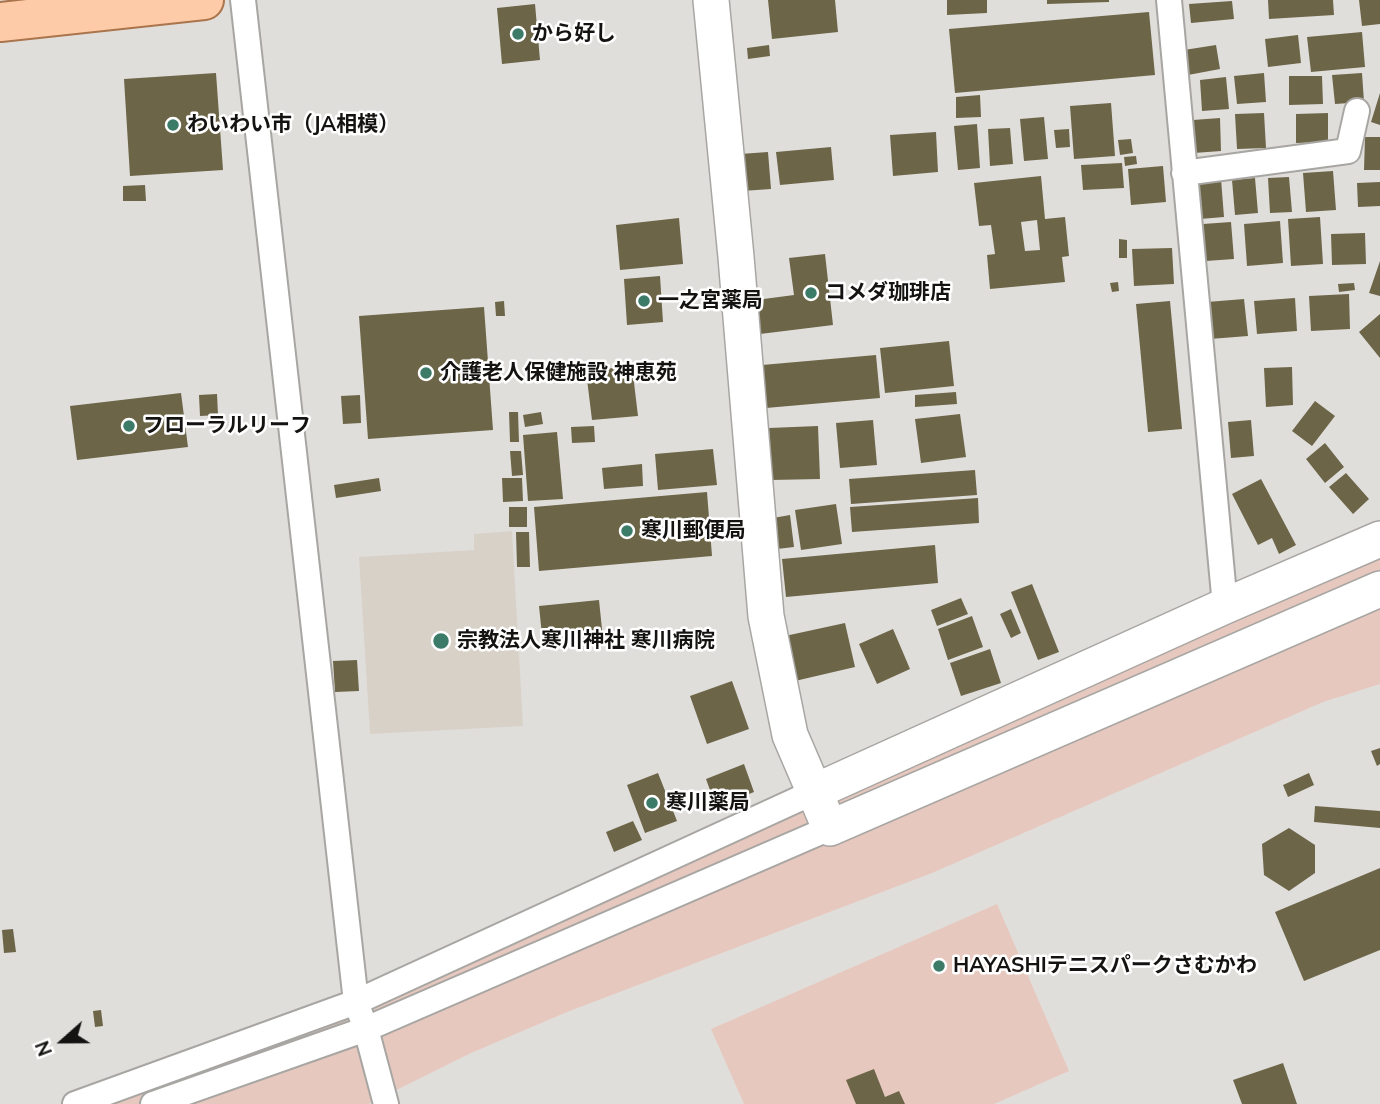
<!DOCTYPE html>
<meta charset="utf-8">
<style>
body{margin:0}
#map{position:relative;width:1380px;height:1104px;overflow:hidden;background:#e0dedb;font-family:Mulish,sans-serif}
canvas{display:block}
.north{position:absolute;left:28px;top:1006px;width:70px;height:70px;-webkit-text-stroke:5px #fff;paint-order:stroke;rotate:249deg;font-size:19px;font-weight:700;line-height:28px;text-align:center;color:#141312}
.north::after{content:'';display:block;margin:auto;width:24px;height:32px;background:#141312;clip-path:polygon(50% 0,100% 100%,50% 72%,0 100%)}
</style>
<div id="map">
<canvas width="1380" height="1104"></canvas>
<div class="north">N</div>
</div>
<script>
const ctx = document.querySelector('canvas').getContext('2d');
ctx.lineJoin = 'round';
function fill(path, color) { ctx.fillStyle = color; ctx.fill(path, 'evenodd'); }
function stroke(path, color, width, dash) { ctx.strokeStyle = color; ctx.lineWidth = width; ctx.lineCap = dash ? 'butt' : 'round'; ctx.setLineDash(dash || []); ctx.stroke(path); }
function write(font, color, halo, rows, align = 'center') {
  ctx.font = font + ' Mulish,"Noto Sans JP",sans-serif'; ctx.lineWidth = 5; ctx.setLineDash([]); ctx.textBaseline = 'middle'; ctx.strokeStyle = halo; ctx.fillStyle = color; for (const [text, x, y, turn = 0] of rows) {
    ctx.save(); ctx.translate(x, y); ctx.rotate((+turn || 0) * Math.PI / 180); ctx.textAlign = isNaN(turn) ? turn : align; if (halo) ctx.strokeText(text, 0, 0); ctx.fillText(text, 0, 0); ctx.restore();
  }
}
fill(new Path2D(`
 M512 531 523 726 370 734 359 557 474 550V534Z`), '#d8d1c8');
fill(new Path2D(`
 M1380 537V684L1323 702 932 873 567 1012 471 1053 368 1104H102L266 1037 367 1013 410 985Z
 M997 904 1069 1071 994 1104H744L711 1029Z`), '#e7c8be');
fill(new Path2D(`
 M768 0H835L838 32 772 39Z
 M947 0H987V13L947 15Z
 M1047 0H1109V2L1047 4Z
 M1268 0H1333L1334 15 1269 19Z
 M1359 0H1380V24L1362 26Z
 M1232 1 1234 19 1191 23 1189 4Z
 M535 4 540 60 502 64 497 8Z
 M1149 12 1155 75 955 93 949 29Z
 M1362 32 1365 67 1311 72 1307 37Z
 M1298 35 1301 63 1268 67 1265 39Z
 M769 45 770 56 748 59 747 48Z
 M1216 45 1220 69 1188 75 1184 50Z
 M216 73 223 170 130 176 124 79Z
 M1264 73 1266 102 1237 104 1234 76Z
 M1362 73 1364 102 1335 104 1332 75Z
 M1289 76H1322L1323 104 1289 105Z
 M1226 77 1229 109 1202 111 1200 80Z
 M1380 93V125L1371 122Z
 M980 95 981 117 956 118V97Z
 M1111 103 1115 156 1074 159 1070 106Z
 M1264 113 1266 148 1237 149 1235 114Z
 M1328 113V142L1296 143V114Z
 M1044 117 1048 159 1024 161 1020 119Z
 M1220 118 1221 151 1194 153 1193 120Z
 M977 124 980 168 958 170 954 126Z
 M1010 128 1013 164 990 166 988 129Z
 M1069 129 1070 147 1056 148 1054 130Z
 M936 132 938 172 893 176 890 135Z
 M1365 137H1380V170H1364Z
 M1131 139 1133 153 1120 155 1118 140Z
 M831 147 834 180 780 185 776 152Z
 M768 152 771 189 742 191 740 154Z
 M1136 156 1137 164 1125 166 1124 157Z
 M1122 163 1124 188 1083 190 1081 165Z
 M1163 166 1166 202 1131 205 1128 169Z
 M1333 171 1336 210 1306 212 1303 173Z
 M1041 176 1045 219 1065 217 1069 256 1062 257 1065 282 990 289 987 255 995 254 991 225 979 226 974 183ZM1037 220 1040 250 1025 251 1021 222Z
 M1289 177 1292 212 1270 213 1268 178Z
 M1255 178 1258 213 1235 215 1232 180Z
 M1221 179 1224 217 1200 219 1197 181Z
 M1380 182V206L1358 207 1357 183Z
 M145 185 146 201H123V186Z
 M1320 217 1323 264 1291 266 1288 219Z
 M679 218 683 264 620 270 616 225Z
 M1280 221 1283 263 1247 266 1244 224Z
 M1231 222 1234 259 1206 261 1203 224Z
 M1365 233 1366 264 1332 265 1331 234Z
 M1119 239 1127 240V258H1119Z
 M1172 248 1174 284 1134 286 1132 249Z
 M825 254 833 325 760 334 756 300 794 295 789 258Z
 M1380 261V296L1369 293Z
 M660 276 663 322 627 325 624 279Z
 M1118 282 1119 291 1112 292 1110 283Z
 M1354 283 1355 290 1339 292 1338 284Z
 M1349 294 1350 329 1311 331 1309 296Z
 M1295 298 1297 331 1257 334 1254 301Z
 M1244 299 1248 336 1210 339 1207 302Z
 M504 301 505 316H496L495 302Z
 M1170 301 1182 429 1148 432 1136 304Z
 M484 307 493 430 368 439 359 316Z
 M1380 314V358L1359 332Z
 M949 341 954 386 885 393 880 348Z
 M876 355 880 398 766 408 762 365Z
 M632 366 638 416 592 420 586 371Z
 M1292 367 1293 405 1266 407 1264 368Z
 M956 392 957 404 915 407V395Z
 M181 393 188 447 77 460 70 406Z
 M217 394 218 415 200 416 199 395Z
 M360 395 361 423 343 424 341 396Z
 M1315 401 1335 416 1312 446 1292 431Z
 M509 412H518L519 442H510Z
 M541 412 543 424 525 427 523 415Z
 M960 414 966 457 921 463 915 419Z
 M873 420 877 465 840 468 836 423Z
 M1251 420 1254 456 1231 458 1228 422Z
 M594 426 595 442 572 443 571 427Z
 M818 426 820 479 771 480 769 428Z
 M557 432 563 499 528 501 523 435Z
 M1325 443 1344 467 1325 483 1306 459Z
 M713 449 717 485 658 490 655 454Z
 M510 451H521L523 475 512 476Z
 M642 464 643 486 604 489 602 468Z
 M975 470 977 495 851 504 849 479Z
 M1346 473 1369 499 1353 514 1329 487Z
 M379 478 381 491 336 498 334 485Z
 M502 478H522L523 501 503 502Z
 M1261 479 1296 545 1279 554 1272 538 1258 545 1232 494Z
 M707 492 712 556 539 571 534 507Z
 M978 498 979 523 852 532 850 507Z
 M836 504 842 544 801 550 795 510Z
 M509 507H527V527H509Z
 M790 515 794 547 777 549 773 518Z
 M516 532H529L530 567H517Z
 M935 545 938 583 786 597 782 559Z
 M1032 584 1059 652 1038 660 1011 592Z
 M961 598 968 614 937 626 931 610Z
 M599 600 603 639 543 645 539 606Z
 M1011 609 1021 633 1011 638 1000 614Z
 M972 616 983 647 948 660 938 629Z
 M845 623 855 667 795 681 785 636Z
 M893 629 910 669 877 684 859 644Z
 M990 649 1001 683 961 696 950 663Z
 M357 660 359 691 335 692 333 661Z
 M732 681 749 729 707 744 690 696Z
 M1380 748V764L1377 766 1371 751Z
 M744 764 754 792 716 807 706 779Z
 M658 773 677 821 645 833 627 785Z
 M1309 773 1314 785 1288 797 1283 785Z
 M1315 806 1380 811V828L1314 822Z
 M633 821 642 840 614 852 606 832Z
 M1289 828 1315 845V873L1289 891 1264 875 1262 844Z
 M1380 868V950L1304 981 1275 912Z
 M13 929 16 952 4 953 2 930Z
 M101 1010 103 1026 95 1027 93 1011Z
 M1283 1063 1297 1104H1242L1233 1080Z
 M874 1069 885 1097 899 1091 905 1104H856L846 1080Z`), '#6c6548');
const street = new Path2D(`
 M243 0 356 1002 366 1029 386 1104
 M1169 0 1225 606
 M1184 173 1348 151 1357 111
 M75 1104 356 1002 814 792
 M153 1104 366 1029 830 828`);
const secondary = new Path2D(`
 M711 0 736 257 766 616 790 735 830 828 1380 589
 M814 792 1225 606 1380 539`);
const primary = new Path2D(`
 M0 22 204 0`);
stroke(street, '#a8a6a3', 28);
stroke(secondary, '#a8a6a3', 38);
stroke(primary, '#aa744c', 42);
stroke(street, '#fff', 24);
stroke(secondary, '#fff', 35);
stroke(primary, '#fdcba7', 38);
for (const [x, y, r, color] of [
 [518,34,7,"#3c7b68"],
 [173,125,7,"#3c7b68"],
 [811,293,7,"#3c7b68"],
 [644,301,7,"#3c7b68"],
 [426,373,7,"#3c7b68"],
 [129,426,7,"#3c7b68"],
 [627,531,7,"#3c7b68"],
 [441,641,9,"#3c7b68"],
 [652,803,7,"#3c7b68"],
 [939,966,7,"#3c7b68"]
]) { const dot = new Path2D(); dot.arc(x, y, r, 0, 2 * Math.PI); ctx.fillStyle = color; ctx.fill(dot); stroke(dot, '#fff', 2.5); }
write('bold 21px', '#141312', '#fff', [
 ["から好し",532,34],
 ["わいわい市（JA相模）",187,125],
 ["コメダ珈琲店",825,293],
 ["一之宮薬局",658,301],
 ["介護老人保健施設 神恵苑",440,373],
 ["フローラルリーフ",143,426],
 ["寒川郵便局",641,531],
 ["宗教法人寒川神社 寒川病院",457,641],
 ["寒川薬局",666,803],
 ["HAYASHIテニスパークさむかわ",953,966]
], 'left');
</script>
